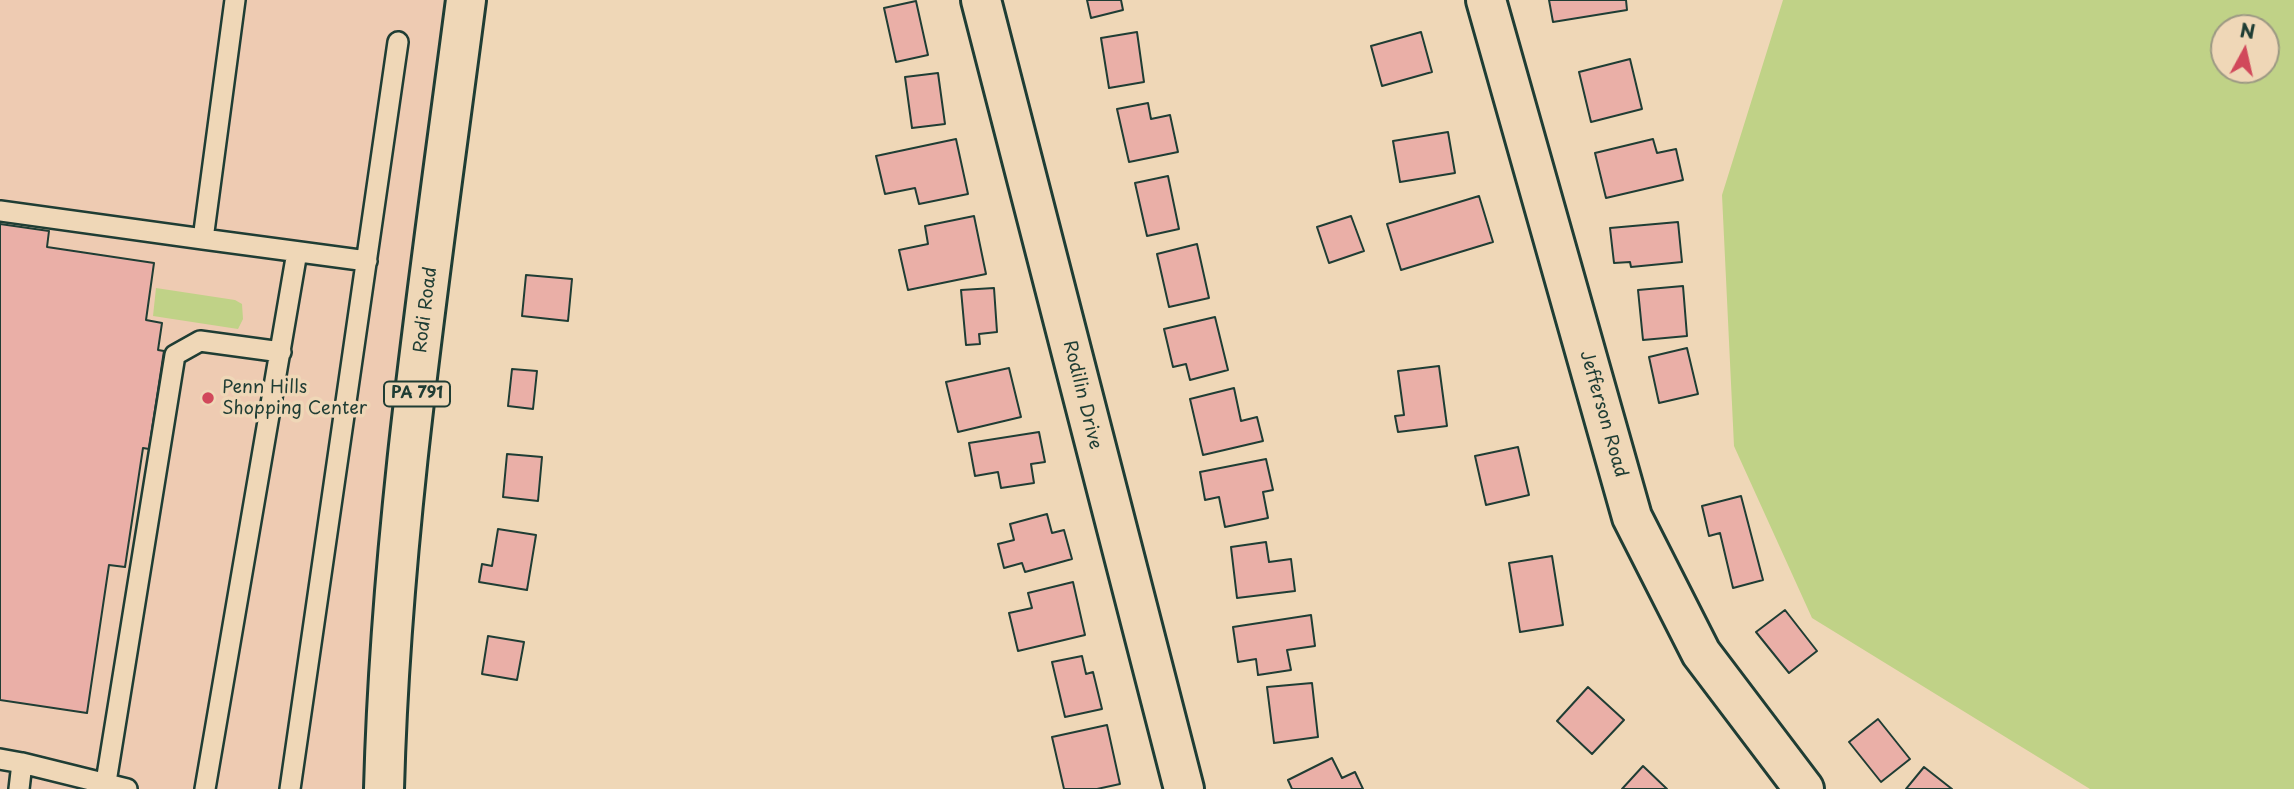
<!DOCTYPE html>
<style>
body{margin:0}
#map{position:relative;width:2294px;height:789px;overflow:hidden;background:#efd7b7;font-family:"Playpen Sans",sans-serif}
canvas{display:block}
.north{position:absolute;left:2210px;top:14px;width:70px;height:70px;box-sizing:border-box;background:#efd7b7;border:2px solid #9c9983;border-radius:50%;rotate:8deg;font-size:19px;font-weight:700;line-height:28px;text-align:center;color:#1f3d34}
.north::after{content:'';display:block;margin:auto;width:24px;height:32px;background:#d1495b;clip-path:polygon(50% 0,100% 100%,50% 72%,0 100%)}
</style>
<div id="map">
<canvas width="2294" height="789"></canvas>
<div class="north">N</div>
</div>
<script>
const ctx = document.querySelector('canvas').getContext('2d');
ctx.lineJoin = 'round';
function fill(path, color) { ctx.fillStyle = color; ctx.fill(path, 'evenodd'); }
function stroke(path, color, width, dash) { ctx.strokeStyle = color; ctx.lineWidth = width; ctx.lineCap = dash ? 'butt' : 'round'; ctx.setLineDash(dash || []); ctx.stroke(path); }
function write(font, color, halo, rows, align = 'center') {
  ctx.font = font + ' "Playpen Sans",sans-serif'; ctx.lineWidth = 7; ctx.setLineDash([]); ctx.textBaseline = 'middle'; ctx.strokeStyle = halo; ctx.fillStyle = color; for (const [text, x, y, turn = 0] of rows) {
    ctx.save(); ctx.translate(x, y); ctx.rotate((+turn || 0) * Math.PI / 180); ctx.textAlign = isNaN(turn) ? turn : align; if (halo) ctx.strokeText(text, 0, 0); ctx.fillText(text, 0, 0); ctx.restore();
  }
}
fill(new Path2D(`
 M0 0H466L384 789H0Z`), '#eecbb2');
fill(new Path2D(`
 M1783 0H2294V789H2090L1812 618 1734 446 1722 195ZM2224 28H2266V70H2224Z
 M156 288 235 300 242 304 243 319 238 329 153 316Z`), '#c0d287');
const building = new Path2D(`
 M1087 0H1121L1123 10 1091 18Z
 M1549 0H1626L1627 10 1553 22Z
 M916 1 928 55 896 62 884 8Z
 M1137 32 1144 82 1109 88 1101 38Z
 M1421 32 1432 72 1382 86 1371 46Z
 M1630 59 1642 109 1591 122 1579 72Z
 M938 73 945 124 912 128 905 77Z
 M1148 103 1151 119 1170 115 1178 152 1129 162 1117 109Z
 M1448 132 1455 173 1400 182 1393 141Z
 M956 139 968 194 919 204 915 188 885 194 876 156Z
 M1653 139 1657 153 1676 149 1683 180 1606 198 1595 153Z
 M1168 176 1179 229 1147 236 1135 183Z
 M1479 196 1493 242 1401 270 1387 224Z
 M974 216 986 274 908 290 899 250 928 244 925 226Z
 M1351 216 1364 251 1329 263 1317 227Z
 M1678 222 1682 262 1631 267 1630 262 1614 263 1610 228Z
 M0 224 49 231 47 247 154 263 146 320 162 323 158 350 164 351 149 449 143 448 125 567 109 565 87 713 0 700Z
 M1197 244 1209 298 1169 307 1157 254Z
 M526 275 572 279 568 321 522 316Z
 M1683 286 1687 336 1643 340 1638 290Z
 M994 288 997 332 979 334 980 344 966 345 961 290Z
 M1215 317 1228 370 1190 380 1186 364 1173 367 1164 329Z
 M1687 348 1698 394 1659 403 1649 357Z
 M1439 366 1447 426 1398 432 1395 416 1404 415 1398 371Z
 M1009 368 1021 417 958 432 946 382Z
 M512 369 537 371 533 409 508 406Z
 M1234 388 1241 421 1257 417 1263 441 1203 455 1190 399Z
 M1039 432 1045 462 1031 464 1034 483 1001 488 998 472 975 476 969 443Z
 M1518 447 1529 495 1486 505 1475 456Z
 M507 454 542 457 538 501 503 497Z
 M1266 459 1273 490 1263 492 1268 518 1225 527 1219 497 1205 500 1200 472Z
 M1741 496 1763 580 1733 588 1720 533 1709 536 1702 506Z
 M1047 514 1052 533 1064 530 1072 559 1025 572 1022 563 1004 568 998 544 1014 540 1010 524Z
 M498 529 536 535 527 590 479 582 482 564 492 566Z
 M1266 542 1269 562 1291 559 1295 591 1237 598 1231 547Z
 M1552 556 1563 625 1520 632 1509 563Z
 M1073 582 1085 635 1018 651 1009 613 1032 608 1028 593Z
 M1785 610 1817 651 1789 673 1756 632Z
 M1311 615 1315 646 1287 650 1291 670 1258 675 1256 659 1238 662 1233 627Z
 M488 636 524 642 517 680 482 674Z
 M1082 656 1086 674 1093 672 1102 709 1065 717 1052 662Z
 M1312 683 1318 737 1274 743 1267 687Z
 M1588 687 1624 720 1592 754 1557 721Z
 M1878 719 1910 759 1881 782 1849 742Z
 M1107 725 1120 784 1097 789H1064L1052 737Z
 M1332 758 1342 778 1355 772 1363 789H1292L1288 780Z
 M1643 766 1667 789H1622Z
 M1924 767 1952 789H1906Z`);
fill(building, '#eaafa7');
stroke(building, '#1f3d34', 2);
const service = new Path2D(`
 M235 0 203 239 367 261
 M0 211 203 239
 M0 759 22 763
 M106 782 175 355 200 341 281 352
 M19 789 22 763 127 789
 M205 789 297 252
 M290 789 398 42`);
const minor = new Path2D(`
 M981 0 1184 789`);
const tertiary = new Path2D(`
 M1486 0 1632 517 1701 653 1804 789`);
const primary = new Path2D(`
 M384 789C391 525 432 262 466 0`);
stroke(service, '#1f3d34', 24);
stroke(minor, '#1f3d34', 44);
stroke(tertiary, '#1f3d34', 44);
stroke(primary, '#1f3d34', 44);
stroke(service, '#efd7b7', 19);
stroke(minor, '#efd7b7', 38);
stroke(tertiary, '#efd7b7', 38);
stroke(primary, '#efd7b7', 38);
for (const [x, y, r, color] of [
 [208,398,7,"#d1495b"]
]) { const dot = new Path2D(); dot.arc(x, y, r, 0, 2 * Math.PI); ctx.fillStyle = color; ctx.fill(dot); stroke(dot, '#efd7b7', 2.5); }
for (const [x, y, w] of [
 [417,394,66]
]) { const box = new Path2D(); box.roundRect(x - w / 2, y - 12.5, w, 25, 5); ctx.fillStyle = '#efd7b7'; ctx.fill(box); stroke(box, '#1f3d34', 2); }
write('bold 16px', '#1f3d34', null, [
 ["PA 791",417,394]
]);
write('18px', '#1f3d34', '#efd7b7', [
 ["Rodi Road",426,310,-83],
 ["Rodilin Drive",1082,395,76],
 ["Jefferson Road",1603,414,74]
]);
write('18px', '#1f3d34', '#efd7b7', [
 ["Penn Hills",222,388],
 ["Shopping Center",222,409]
], 'left');
</script>
